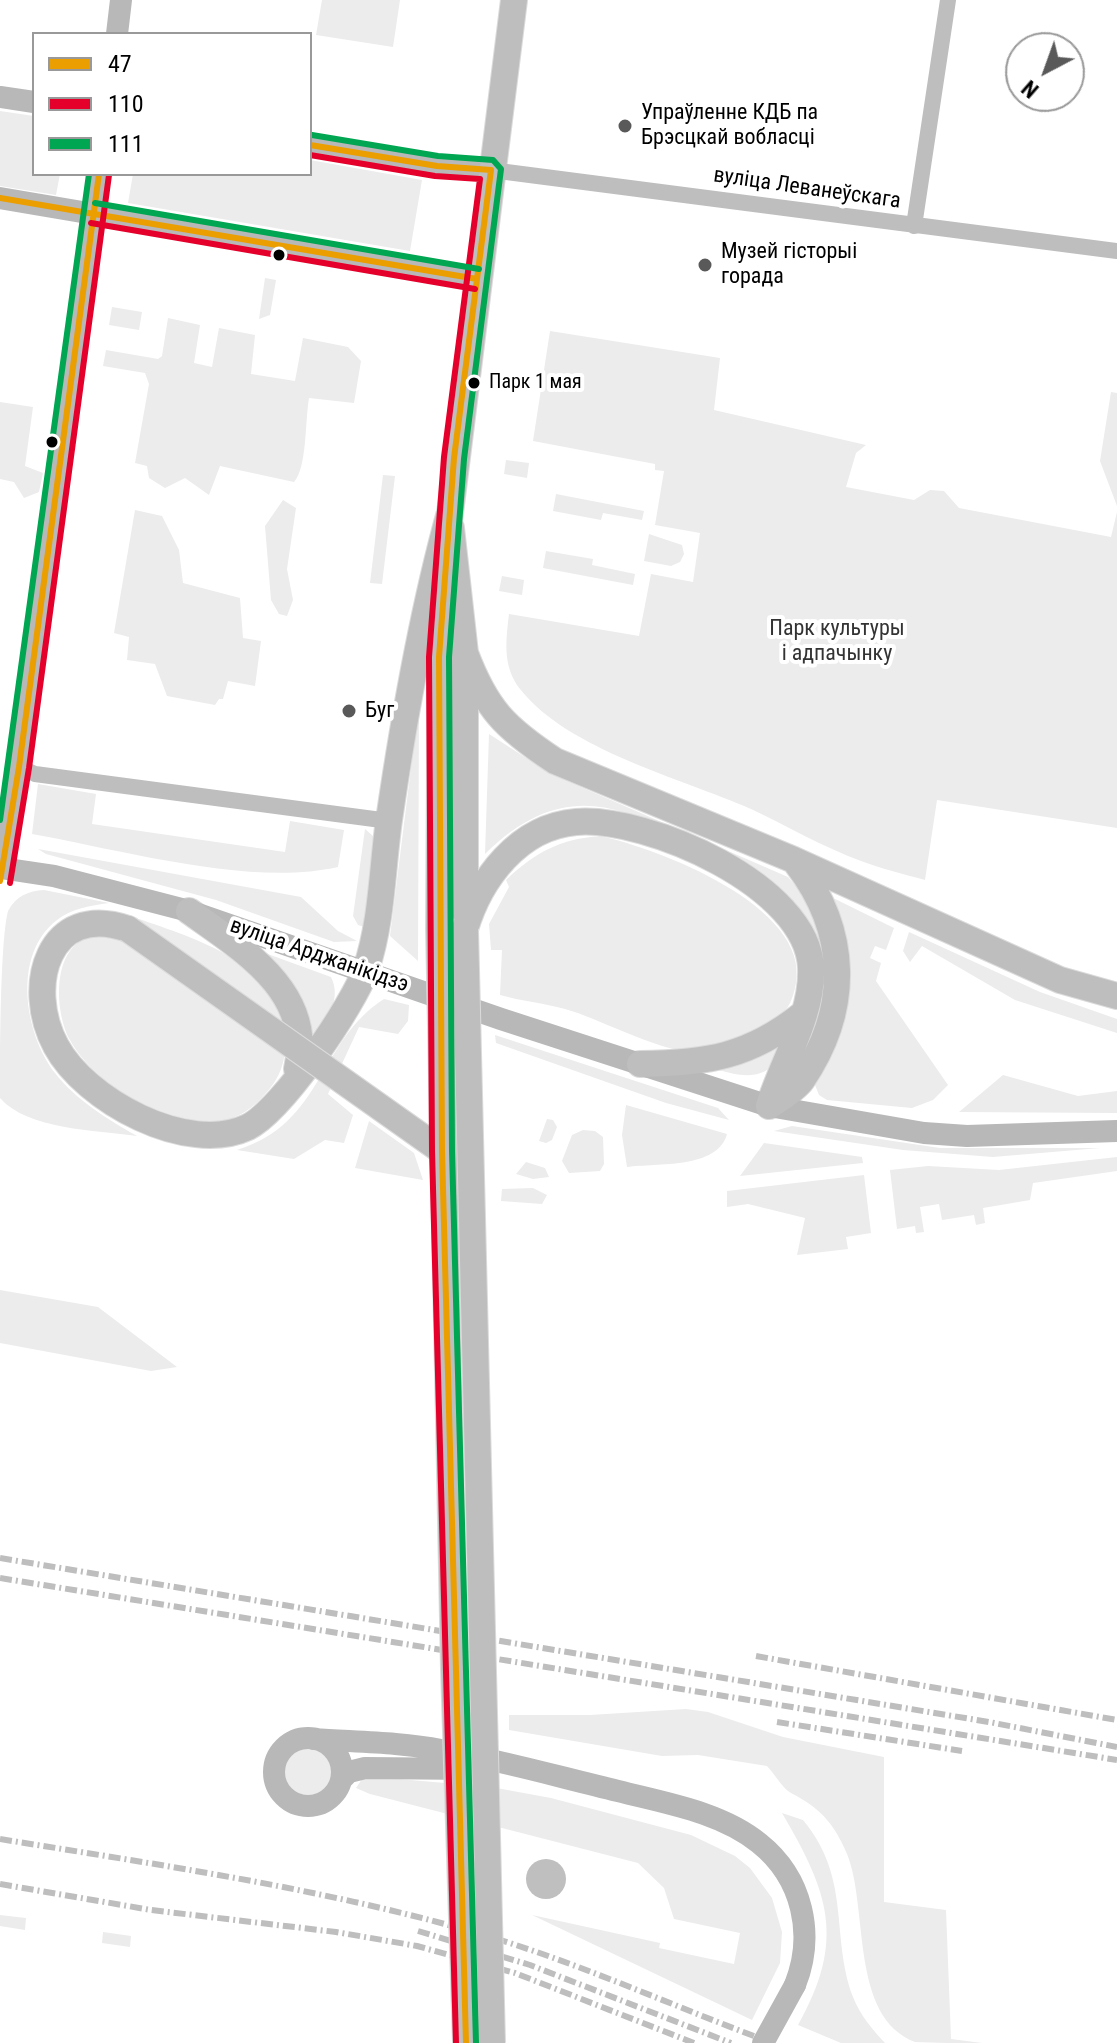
<!DOCTYPE html>
<meta charset="utf-8">
<style>
body{margin:0}
#map{position:relative;width:1117px;height:2043px;overflow:hidden;background:#fff;font-family:"Roboto Condensed",sans-serif}
canvas{display:block}
.legend{position:absolute;left:32px;top:32px;width:280px;height:144px;box-sizing:border-box;background:#fff;border:2px solid #999;margin:0;padding:10px 14px;list-style:none;font-size:24px;color:#000}
.legend li{display:flex;align-items:center;gap:16px;height:40px}
.legend b{width:40px;border:2px solid #999}
.north{position:absolute;left:1005px;top:32px;width:80px;height:80px;box-sizing:border-box;background:#fff;border:2px solid #999;border-radius:50%;rotate:221deg;font-size:22px;font-weight:700;line-height:32px;text-align:center;color:#000}
.north::after{content:'';display:block;margin:auto;width:28px;height:36px;background:#595959;clip-path:polygon(50% 0,100% 100%,50% 72%,0 100%)}
</style>
<div id="map">
<canvas width="1117" height="2043"></canvas>
<ul class="legend">
<li><b style="height:10px;background:#eb9e00"></b>47</li>
<li><b style="height:10px;background:#e4002b"></b>110</li>
<li><b style="height:10px;background:#00a651"></b>111</li>
</ul>
<div class="north">N</div>
</div>
<script>
const ctx = document.querySelector('canvas').getContext('2d');
ctx.lineJoin = 'round';
function fill(path, color) { ctx.fillStyle = color; ctx.fill(path, 'evenodd'); }
function stroke(path, color, width, dash) { ctx.strokeStyle = color; ctx.lineWidth = width; ctx.lineCap = dash ? 'butt' : 'round'; ctx.setLineDash(dash || []); ctx.stroke(path); }
function write(font, color, halo, rows, align = 'center') {
  ctx.font = font + ' "Roboto Condensed",sans-serif'; ctx.lineWidth = 8; ctx.setLineDash([]); ctx.textBaseline = 'middle'; ctx.strokeStyle = halo; ctx.fillStyle = color; for (const [text, x, y, turn = 0] of rows) {
    ctx.save(); ctx.translate(x, y); ctx.rotate((+turn || 0) * Math.PI / 180); ctx.textAlign = isNaN(turn) ? turn : align; if (halo) ctx.strokeText(text, 0, 0); ctx.fillText(text, 0, 0); ctx.restore();
  }
}
fill(new Path2D(`
 M322 0H400L393 47 316 35Z
 M0 111 34 116V174H60L56 195 0 186Z
 M310 160 422 180 410 251 128 203 133 174H310Z
 M265 278 276 280 270 315 259 319Z
 M112 307 142 312 139 330 109 325Z
 M168 318 200 325 194 363 212 367 219 328 255 335 251 374 295 381 303 338 348 347 361 361 354 403 309 398C305 421 307 468 294 482L220 466 209 495 185 478 165 488 149 478 147 466 135 463 149 384 145 373 103 366 106 350 158 359 162 356Z
 M550 331 720 358 714 410 866 445 856 453 846 487 914 500 930 490 944 491 959 508 1111 537 1117 512V828L937 800 925 880C904 874 882 869 861 861 823 847 787 826 751 809 681 778 568 750 520 689 502 666 506 640 509 614L639 636 651 574 693 582 700 533 655 525 664 471 655 470V464L533 441Z
 M1111 392 1117 393V506L1100 461Z
 M0 402 33 407 25 466 43 473 39 492 24 498 14 482 0 479Z
 M506 460 529 463 527 478 504 474Z
 M383 475 395 476 382 584 370 583Z
 M556 494 644 511 642 520 603 513 601 520 553 511Z
 M283 500 296 508 287 569 293 600 287 616 279 614 271 600 265 526Z
 M135 510 162 516 179 550 183 583 240 598 243 638 261 641 255 686 228 681 223 699H219L215 705 167 696 155 664 127 660 129 637 114 633Z
 M649 534 682 545 684 554 680 562 671 566 644 561Z
 M546 551 593 559 592 565 635 574 633 585 543 568Z
 M502 576 524 580 522 595 499 591Z
 M419 704 418 961 390 936Z
 M489 734 551 774 788 877 804 895 828 944 823 1019 793 1078C802 1044 830 981 820 948 811 919 772 903 748 886 658 825 582 758 485 854Z
 M38 784 96 794 92 824 285 852 290 821 344 830 338 867C251 887 122 850 32 834Z
 M365 829 380 842 368 928 358 925 353 916Z
 M600 836C657 848 810 906 796 983 792 1004 786 1015 767 1025 743 1036 720 1049 693 1051 661 1053 599 1018 565 1009 544 1003 521 1001 500 995L502 950H491L489 924 509 887 506 880C534 853 560 839 600 836Z
 M38 849 301 897 338 931 357 941 334 942 216 900 46 854Z
 M44 890 109 903C90 906 72 908 57 920 12 954 24 1033 55 1073 76 1100 107 1119 137 1136 96 1130 28 1130 0 1098 0 1058 0 942 8 911 16 896 28 891 44 890Z
 M827 895 894 928 886 950 875 946 870 958 881 963 876 981 948 1085 933 1100 912 1108 827 1100 819 1095 813 1080 841 1021Z
 M139 919C194 938 284 965 286 1036 286 1054 283 1072 271 1087 258 1104 240 1120 217 1121 165 1124 95 1086 70 1040 54 1011 51 943 94 936 103 934 115 937 124 938Z
 M909 932 1040 992 1117 1019V1033L1015 1000 922 946 910 962 903 951Z
 M265 953 331 977C343 1001 324 1022 311 1041 305 1003 294 979 265 953Z
 M384 999 409 1005 408 1021 398 1034 359 1027 328 1094 353 1115 344 1143 325 1140 294 1159 237 1150C324 1123 318 1041 384 999Z
 M495 1035 718 1108 729 1120 666 1103 496 1043Z
 M783 1043C774 1081 747 1079 716 1069Z
 M1003 1075 1078 1096 1117 1091V1113L959 1112Z
 M626 1105 727 1134C718 1169 657 1163 627 1167L622 1135Z
 M547 1119 553 1120 557 1127 552 1140 546 1143 539 1141Z
 M369 1121 414 1153 423 1180 355 1168Z
 M792 1126 940 1148H1100L993 1157 903 1150 774 1131Z
 M583 1130 595 1131 603 1137 604 1164 600 1171 569 1173 562 1161 572 1135Z
 M764 1143 862 1157 863 1163 740 1176Z
 M1117 1157V1171L1033 1183 1030 1200 983 1208 985 1223 976 1225 974 1215 942 1220 939 1204 920 1207 924 1232 916 1233 915 1226 897 1229 890 1170 928 1166 999 1170Z
 M526 1162 545 1168 549 1177 533 1179 516 1174Z
 M864 1175 871 1233 846 1237 848 1249 797 1255 805 1218 748 1204 727 1207V1191Z
 M533 1188 547 1195 542 1204 501 1201 502 1189Z
 M0 1290 98 1307 177 1367 151 1371 0 1343Z
 M686 1709 708 1712 783 1737 884 1757V1902L946 1910 951 2039 982 2043C964 2043 933 2043 915 2042 849 2017 869 1908 847 1854 834 1823 820 1808 791 1793 782 1788 774 1773 767 1766L698 1755 662 1756 509 1730V1715H590Z
 M284 1771a24 24 0 1 1 48 0a24 24 0 1 1-48 0Z
 M364 1776 491 1787 551 1798 691 1835 735 1856 750 1868 772 1898 782 1932 780 1963 752 2020 532 1915 660 1943 659 1948 734 1964 740 1933 674 1919 664 1888 638 1863 370 1794 356 1788Z
 M782 1813 803 1820C852 1879 830 1935 853 1997 860 2015 872 2029 885 2043H841L798 2025C846 1940 829 1893 782 1813Z
 M0 1915 26 1918 25 1930 0 1926Z
 M103 1932 131 1936 130 1947 102 1943Z`), '#ececec');
fill(new Path2D(`
 M526 1879a20 20 0 1 1 40 0a20 20 0 1 1-40 0Z`), '#bfbfbf');
const primary = new Path2D(`
 M451 528 465 653V912
 M448 529 514 0
 M465 653C486 709 505 728 555 761L794 860 1060 980 1117 996
 M189 911C242 949 315 992 297 1069
 M439 928 441 600
 M128 929C48 901 24 987 56 1046 85 1100 187 1156 248 1127 282 1110 353 1006 366 969 382 922 382 869 389 820 404 717 422 613 450 512
 M465 929C480 879 518 827 576 822 647 816 808 886 811 968 813 1015 782 1063 769 1106
 M640 1064C707 1063 749 1057 803 1014
 M769 1106C779 1099 795 1090 802 1080 851 1008 848 931 797 864`);
stroke(primary, '#dbdbdb', 28);
stroke(new Path2D(`
 M491 170 1117 251
 M914 226 948 0
 M19 767 35 774 389 821`), '#bebebe', 16);
stroke(new Path2D(`
 M117 34 121 0
 M0 97 34 102
 M310 145 437 166 491 170
 M0 198 477 279
 M0 868 54 876 189 911 501 1019 769 1106 924 1133 967 1136 1117 1131
 M3 868 99 174
 M274 1772a34 34 0 1 1 68 0a34 34 0 1 1-68 0Z
 M314 1739C356 1742 400 1742 441 1750 501 1760 559 1777 618 1791 665 1803 721 1812 759 1843 803 1878 815 1935 795 1985
 M341 1780 349 1772 365 1768 474 1769`), '#b8b8b8', 22);
stroke(primary, '#bebebe', 26);
stroke(new Path2D(`
 M0 1558 989 1722 1117 1747
 M0 1578 1117 1760
 M756 1656 1117 1720
 M777 1722 962 1751
 M0 1839C160 1865 321 1888 477 1933 578 1962 674 2007 773 2043
 M0 1884 151 1910 336 1932 417 1946 515 1973 694 2043
 M418 1931 530 1965 731 2043`), '#bebebe', 6, [12, 4, 2, 4]);
const primaryBridge = new Path2D(`
 M439 928 454 1669 466 2043
 M128 929 442 1151
 M465 929 492 2043`);
stroke(primaryBridge, '#dbdbdb', 28, []);
stroke(new Path2D(`
 M763 2043 795 1985`), '#b8b8b8', 22);
stroke(primaryBridge, '#bebebe', 26);
stroke(new Path2D(`
 M310 145 437 166 491 170 454 458 439 657 442 1151 466 2043
 M0 198 477 279
 M0 881 19 767 99 174`), '#eb9e00', 6);
stroke(new Path2D(`
 M310 155 435 176 480 179 444 457 429 657 432 1151 456 2043
 M91 223 475 289
 M10 883 29 768 109 175`), '#e4002b', 6);
stroke(new Path2D(`
 M312 135 438 156 493 160 501 169 464 459 449 657 452 1151 476 2043
 M95 203 479 269
 M0 820 89 174`), '#00a651', 6);
for (const [x, y, r, color] of [
 [625,126,8,"#595959"],
 [279,255,7,"#000"],
 [705,265,8,"#595959"],
 [474,383,7,"#000"],
 [52,442,7,"#000"],
 [349,711,8,"#595959"]
]) { const dot = new Path2D(); dot.arc(x, y, r, 0, 2 * Math.PI); ctx.fillStyle = color; ctx.fill(dot); stroke(dot, '#fff', 3); }
write('20px', '#000', '#fff', [
 ["Парк 1 мая",489,383]
], 'left');
write('22px', '#000', '#fff', [
 ["Упраўленне КДБ па",641,113],
 ["Брэсцкай вобласці",641,138],
 ["Музей гісторыі",721,252],
 ["горада",721,277],
 ["Буг",365,711]
], 'left');
write('22px', '#000', '#fff', [
 ["вуліца Леванеўскага",807,189,8],
 ["вуліца Арджанікідзэ",319,956,19]
]);
write('22px', '#333', '#fff', [
 ["Парк культуры",837,629],
 ["і адпачынку",837,654]
]);
</script>
